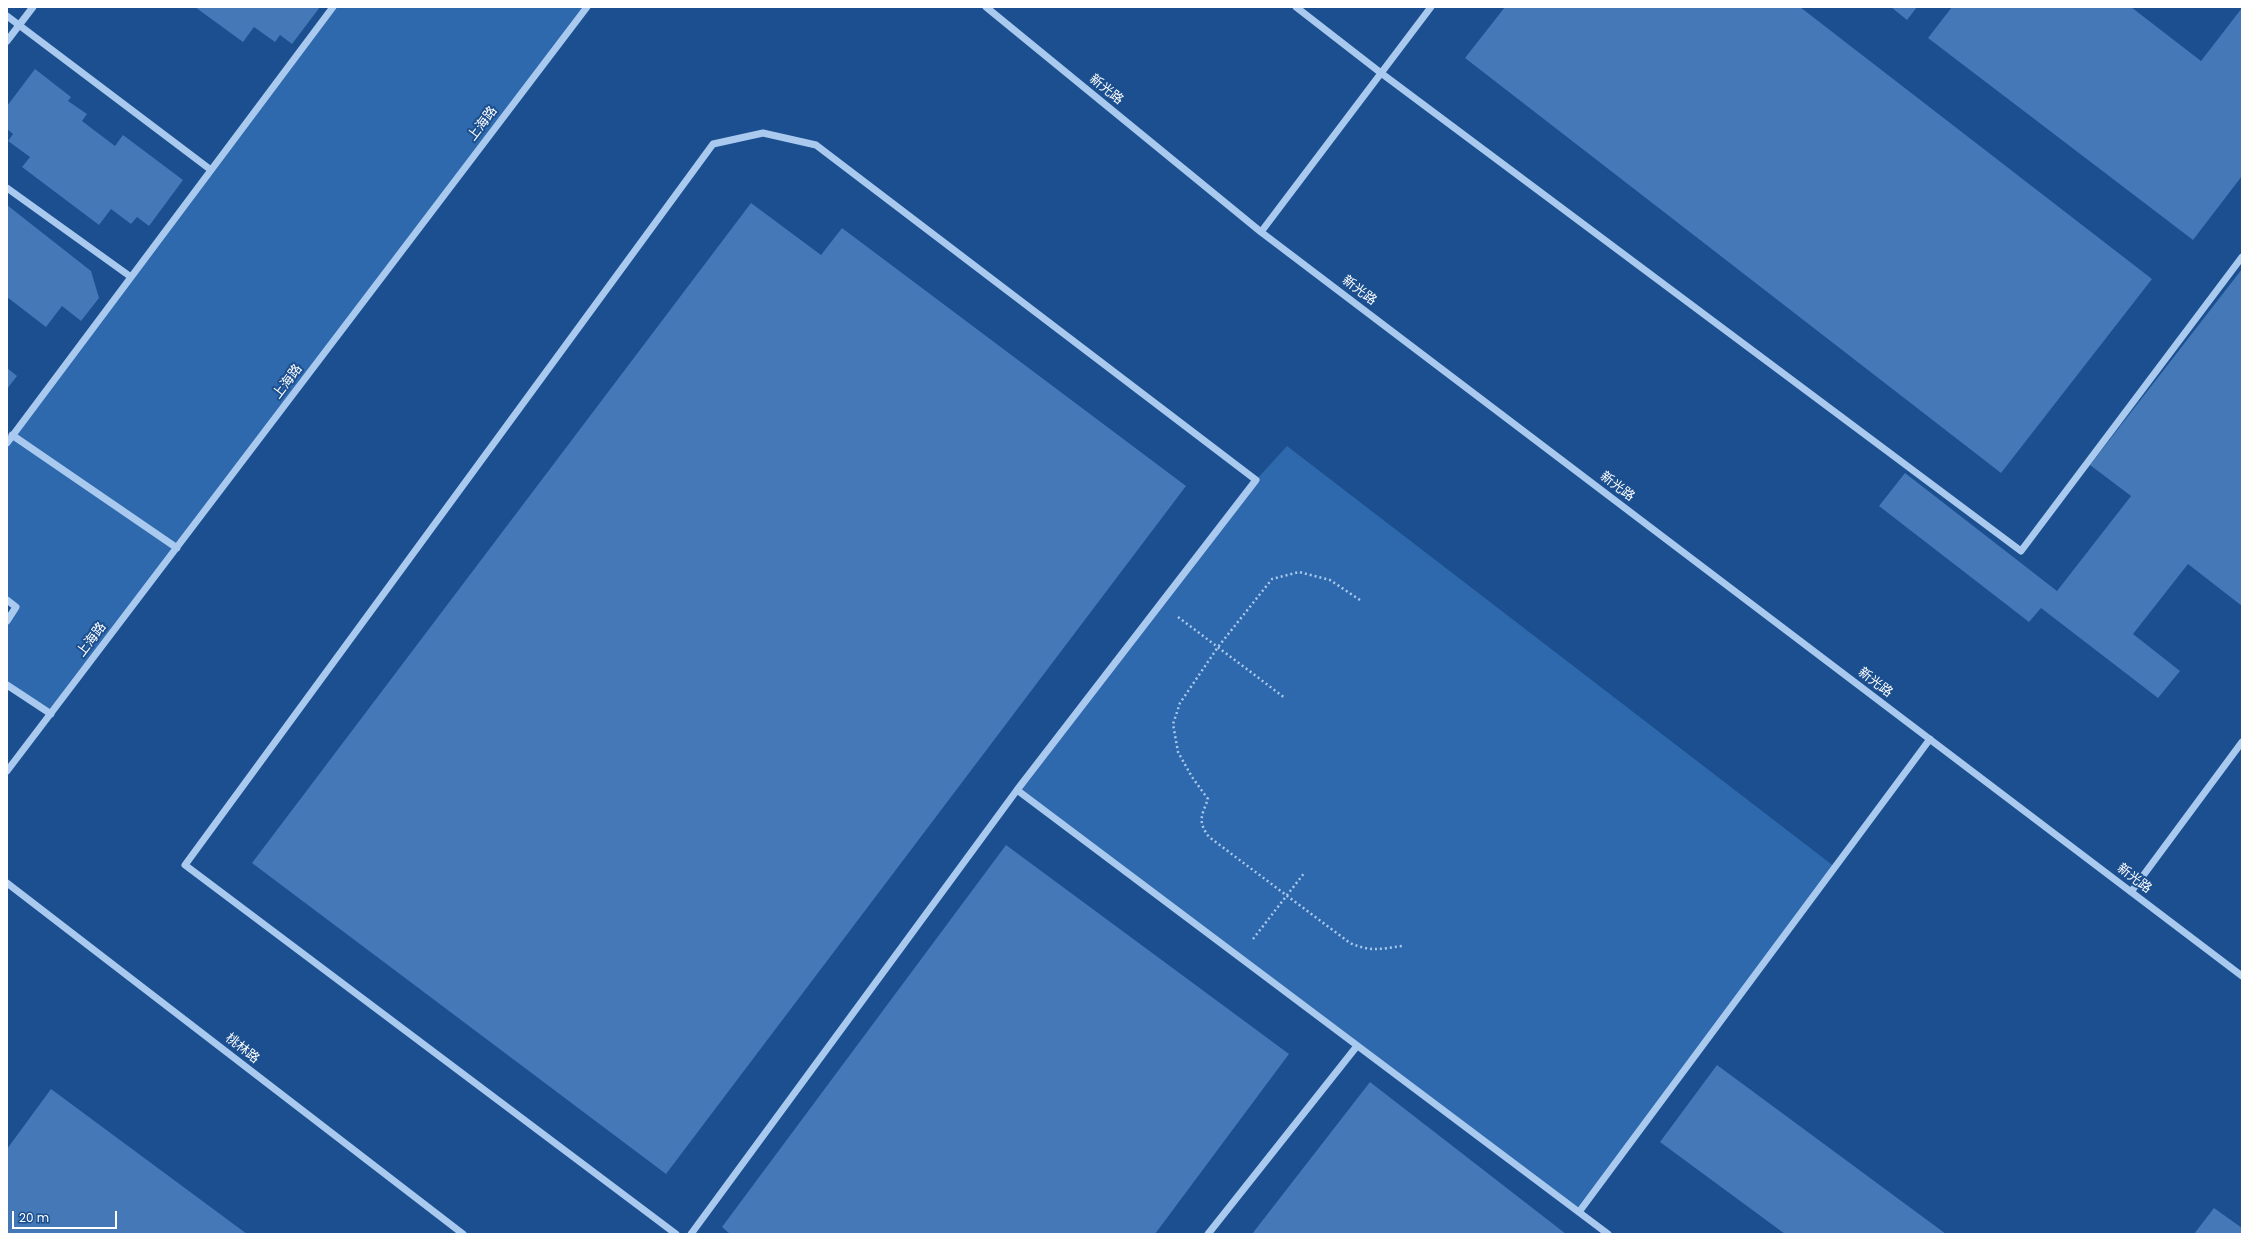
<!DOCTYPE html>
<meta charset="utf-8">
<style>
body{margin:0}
#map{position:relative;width:2249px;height:1241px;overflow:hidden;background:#1b4f8f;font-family:Poppins,sans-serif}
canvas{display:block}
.frame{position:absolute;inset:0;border:8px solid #fff;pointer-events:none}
.scale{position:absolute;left:12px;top:1211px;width:105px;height:18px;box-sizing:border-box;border:2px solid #fff;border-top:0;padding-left:5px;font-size:12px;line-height:14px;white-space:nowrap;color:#fff;-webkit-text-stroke:3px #1b4f8f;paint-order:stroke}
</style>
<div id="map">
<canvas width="2249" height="1241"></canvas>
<div class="frame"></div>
<div class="scale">20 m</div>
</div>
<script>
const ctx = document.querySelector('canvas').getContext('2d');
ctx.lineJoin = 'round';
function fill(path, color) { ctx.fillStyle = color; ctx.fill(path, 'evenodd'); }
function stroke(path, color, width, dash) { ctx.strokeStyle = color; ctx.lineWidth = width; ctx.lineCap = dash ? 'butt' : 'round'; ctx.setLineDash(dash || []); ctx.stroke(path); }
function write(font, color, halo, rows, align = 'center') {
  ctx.font = font + ' Poppins,"Noto Sans SC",sans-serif'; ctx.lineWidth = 4; ctx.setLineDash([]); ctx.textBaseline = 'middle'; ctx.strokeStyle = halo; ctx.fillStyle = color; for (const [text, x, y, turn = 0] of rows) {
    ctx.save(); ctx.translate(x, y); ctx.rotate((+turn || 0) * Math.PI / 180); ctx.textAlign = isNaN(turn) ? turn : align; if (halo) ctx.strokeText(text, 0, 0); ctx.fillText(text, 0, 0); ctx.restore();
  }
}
fill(new Path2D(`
 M333 7H587L51 714 7 685V621L16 607 7 600V443Z
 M1287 446 1835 867 1579 1212 1017 790 1256 480Z`), '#2e69ad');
fill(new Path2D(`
 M195 7H320L292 44 280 35 275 42 254 27 243 42Z
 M1505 7H1800L2152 279 2001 473 1465 58Z
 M1891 7H1917L1907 20Z
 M1952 7H2131L2201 61 2242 8V176L2193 240 1928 38Z
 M35 69 71 97 68 101 87 114 82 121 115 146 123 135 183 180 149 226 137 217 131 224 111 209 99 225 22 167 30 157 8 141 13 134 7 129V106Z
 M751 203 821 255 842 228 1186 486 666 1174 252 863Z
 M7 205 91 271 99 298 81 321 62 306 46 327 7 297Z
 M2242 269V606L2188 564 2133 634 2180 671 2158 698 2041 608 2029 622 1879 506 1905 473 2057 591 2131 496 2090 465Z
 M7 368 17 376 7 389Z
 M1006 845 1289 1054 1155 1234H730L722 1227Z
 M1717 1065 1946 1234H1785L1660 1142Z
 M1370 1082 1566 1234H1252Z
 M51 1089 247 1234H7V1149Z
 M2214 1208 2242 1228V1234H2194Z`), '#4478b7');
stroke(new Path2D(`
 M1360 600 1330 580 1299 572 1272 579 1218 647 1180 703 1173 724 1178 752 1192 777 1208 799C1202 815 1197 821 1209 837L1350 943C1370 952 1381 949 1402 946
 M1178 617 1285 698
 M1253 939 1305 872`), '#a9c9ee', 2.5, [2, 3]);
stroke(new Path2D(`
 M986 7 1261 232 2242 976
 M1296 7 1381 73 2021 551 2242 257
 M7 16 211 170
 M7 41 33 7
 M7 188 131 277
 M1261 232 1431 7
 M12 435 177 548
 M7 443 333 7
 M7 600 16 607 7 621
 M7 685 51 714
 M7 771 587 7
 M7 883 463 1234
 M2131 892 2242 742
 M1579 1212 1930 739
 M676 1234 185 865 713 144 763 133 816 145 1256 480 1017 790 1608 1234
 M691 1234 1017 790
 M1208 1234 1357 1046`), '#a9c9ee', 7);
write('13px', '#fff', '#1b4f8f', [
 ["新光路",1106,90,39],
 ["上海路",483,124,-53],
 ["新光路",1359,291,37],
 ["上海路",288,382,-53],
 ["新光路",1617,487,37],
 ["上海路",92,640,-53],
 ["新光路",1875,683,37],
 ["新光路",2134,879,37],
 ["桃林路",242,1049,38]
]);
</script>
